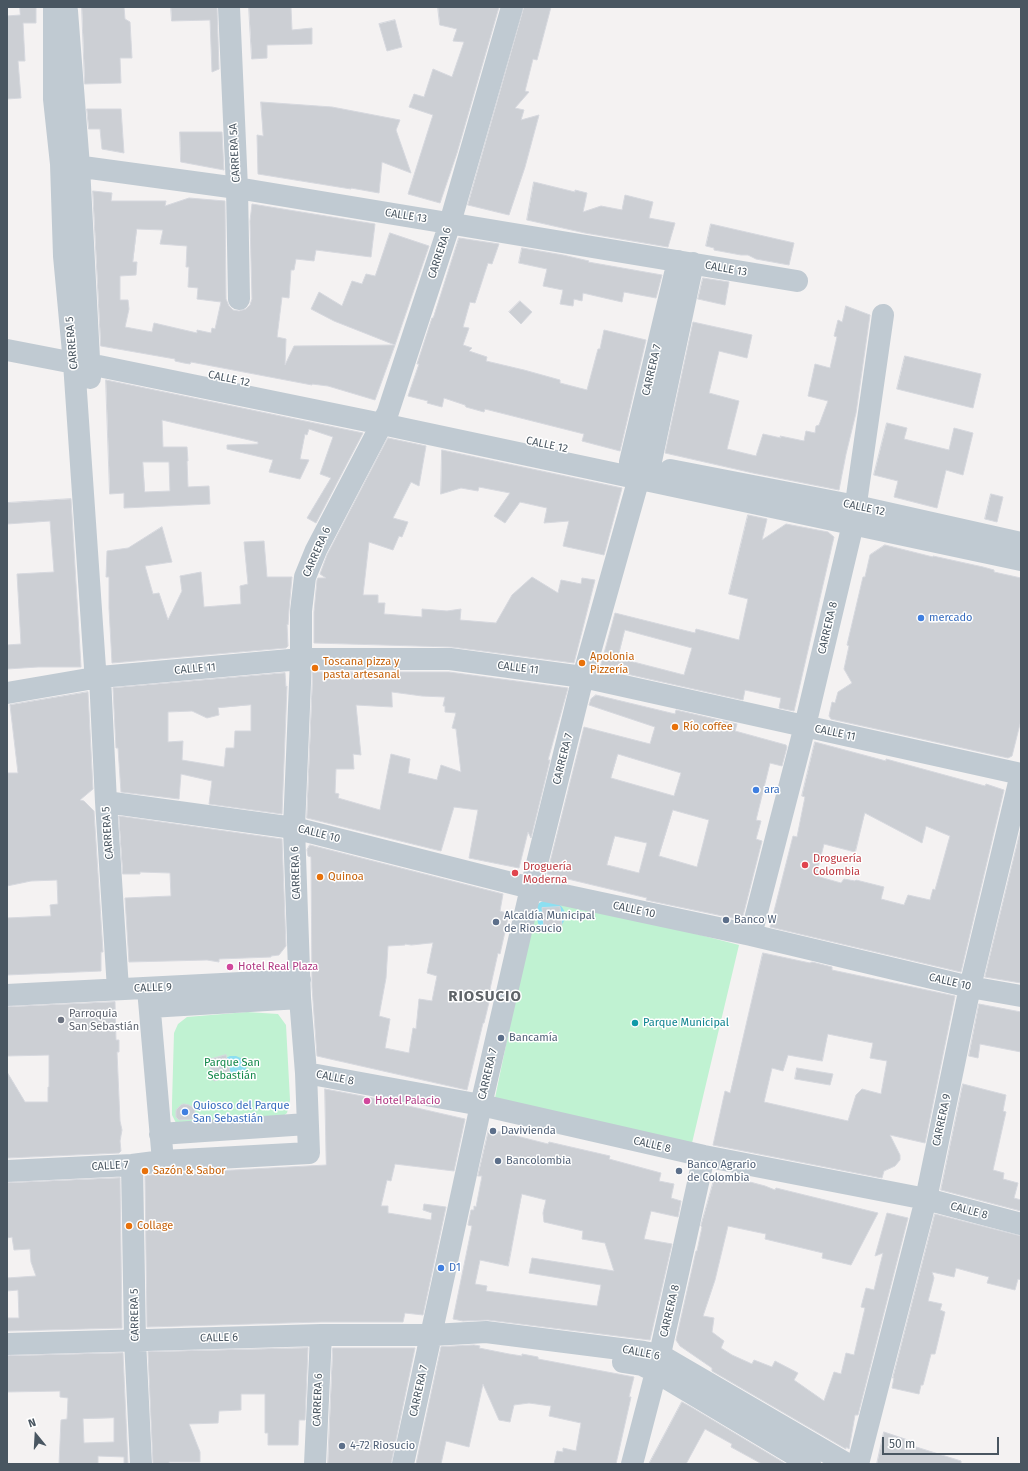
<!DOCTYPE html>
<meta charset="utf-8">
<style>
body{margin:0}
#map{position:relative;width:1028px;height:1471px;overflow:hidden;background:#f4f2f2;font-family:"Fira Sans",sans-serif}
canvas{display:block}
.frame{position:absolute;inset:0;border:8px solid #495661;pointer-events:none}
.north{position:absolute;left:16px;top:1415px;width:40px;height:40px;-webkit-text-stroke:3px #fff;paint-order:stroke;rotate:342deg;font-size:11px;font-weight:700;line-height:16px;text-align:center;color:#495661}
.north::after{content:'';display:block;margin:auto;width:14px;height:18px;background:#495661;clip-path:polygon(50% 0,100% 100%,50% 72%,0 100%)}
.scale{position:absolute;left:882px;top:1437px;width:117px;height:18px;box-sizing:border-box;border:2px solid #495661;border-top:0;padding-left:5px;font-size:12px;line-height:14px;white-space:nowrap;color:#495661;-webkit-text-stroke:3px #fff;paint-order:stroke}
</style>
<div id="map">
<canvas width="1028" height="1471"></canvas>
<div class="frame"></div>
<div class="north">N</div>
<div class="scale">50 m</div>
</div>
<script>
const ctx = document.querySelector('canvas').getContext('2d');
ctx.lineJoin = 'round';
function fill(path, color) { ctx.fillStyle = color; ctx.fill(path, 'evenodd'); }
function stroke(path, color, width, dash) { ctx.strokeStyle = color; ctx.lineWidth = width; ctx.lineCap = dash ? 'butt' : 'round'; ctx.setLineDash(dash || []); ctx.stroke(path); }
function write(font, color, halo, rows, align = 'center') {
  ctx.font = font + ' "Fira Sans",sans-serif'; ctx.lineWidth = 3; ctx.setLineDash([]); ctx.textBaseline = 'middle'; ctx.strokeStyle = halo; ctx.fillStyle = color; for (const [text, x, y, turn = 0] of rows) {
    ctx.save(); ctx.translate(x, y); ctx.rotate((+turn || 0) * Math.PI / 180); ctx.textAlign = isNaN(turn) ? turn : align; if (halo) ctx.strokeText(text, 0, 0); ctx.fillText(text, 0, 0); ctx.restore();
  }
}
fill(new Path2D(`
 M566 900 739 945 692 1143 495 1098 533 914 539 903Z
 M247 1012 278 1014 286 1025 290 1100 287 1113 277 1121 176 1123 172 1115V1103L174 1033 178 1024 187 1017Z`), '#c0f2d2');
fill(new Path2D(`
 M545 900C548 901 554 901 557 903 573 912 564 936 541 929L538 923 535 909 539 903Z
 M230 1056H236L243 1059 246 1064V1072L241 1080H229L224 1078V1059Z`), '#8cdff1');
const building = new Path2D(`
 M20 7H36V23H23L25 61H18L21 98 7 99V16L20 15Z
 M82 7H124L125 19 130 22 132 58H120L121 83 85 84Z
 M171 7H217L219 69 212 72 210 20 172 21Z
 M249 7H291L292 30 312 28V44L267 45V58L252 59Z
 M438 7H499L457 153 440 203 408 194 433 115 409 107 414 94 424 97 433 69 452 77 464 42 453 41 457 29 440 25Z
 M524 7H551L537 60 533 59 525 91 529 92 515 108 524 110 521 120 539 115 525 167 509 215 468 205Z
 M395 20 402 47 387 51 379 24Z
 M261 102 332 107 400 120 396 130 411 173 382 162 379 193 351 188V189L258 174 257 135 263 136Z
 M87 109H121L124 153 102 149 100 129H89Z
 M180 132H222L224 170 181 162Z
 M534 182 575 192V190L587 193 583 212 601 206 622 210 625 195 653 202 649 218 675 223 668 247 585 233 527 220Z
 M93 191 112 193 111 201H166L165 206 189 198 225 201 226 299 229 306 233 310 239 311 246 309 250 305 252 299 250 221 252 204 375 224 371 257 316 250 314 261 296 259 294 270H291L289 298 282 297 277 337 286 339 285 365 294 346 395 345 375 400 328 386 312 384V385L191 362 190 364 184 363 175 361V359L101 346ZM137 229 163 230 160 244 187 246 186 267H189L188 287 198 288 197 299 221 302 215 329 212 328 211 333 197 330V333L154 323 152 332 125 327 129 309 128 300H120V276L136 275 137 262H133Z
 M711 224 794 243 789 265 756 259 748 255H741L714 250V248L706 246Z
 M390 233 429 246 395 345 334 321 311 309 319 292 342 306 352 281 362 284 366 274 375 276Z
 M459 238 499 244 492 264 488 263 475 303 470 302 463 327 469 328 463 345 472 348 469 351 487 357 486 361 524 370 560 380V383L587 390 598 349H600L604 330 646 340 620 451 582 441 584 434 485 409 484 412 466 407 465 405 444 398 442 407 427 403 428 401 408 396 419 364H417L432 318H433Z
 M522 248 563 255 589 261 588 262 662 275 656 298 624 292 622 302 583 293 582 301 574 299 573 306 560 304 563 290 543 286 547 269 519 263Z
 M703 278 729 282 725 305 698 299Z
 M520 301 532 312 521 324 509 312Z
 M846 306 870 315 856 413 846 454 839 490 753 473 665 453 693 322 752 335 747 358 719 351 709 393 739 401 727 449 756 456 763 434 781 438 780 436 804 441 806 431 815 433 816 426 819 425 828 401 808 396 815 364 830 368 837 337 834 336 838 320 842 322Z
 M905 356 981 374 973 408 897 389Z
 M106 380 363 433 316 523 307 518 331 478 320 474 333 437 309 429 307 435 305 434 300 459 309 460 300 479 269 472 273 460 227 449V445L258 444V442L162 420 163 447H187L188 461H187L188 487 209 486 210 504 124 508V493L110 494ZM143 462H169L170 491 145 492Z
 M887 423 907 428 904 439 949 450 954 428 973 433 963 475 946 470 937 508 894 497 898 481 874 475Z
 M388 438 426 446 419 486 411 482 393 518 408 522 402 537 399 536 393 550 369 542 363 595H378V603H385L384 614 422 617V609L447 611 461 609 460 620 496 623 512 595 532 577 558 593 561 580 581 584 582 578 595 580 574 663 452 647 314 643V612L317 580 318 578H326L320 574 327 555Z
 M442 450 622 488 604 555 563 546 569 521 544 523 547 508 520 502 505 523 494 516 510 493 479 487 478 491 461 488 441 494Z
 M991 494 1003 497 997 522 985 519Z
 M71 499 81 667H38L7 669V645L21 644 17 574 54 572 50 521 7 524V503Z
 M748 515 767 519 762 540 786 524 828 532 834 537 794 711 779 708 781 698 745 690 743 700 600 668 615 613 695 633 696 629 739 640 748 599 729 594ZM625 630 692 648 684 675 618 658Z
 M162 527 172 562 145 566 153 594 159 593 168 620 182 591 180 576 201 572 204 607 241 604 240 586 248 584 244 542 264 541 267 577H292L289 610 288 625 287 624 288 646 286 648 112 663 109 608V577H106L107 551 128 548Z
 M885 545 933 557V556L983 567 994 570V572L1021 578V720L1012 756 1008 758 831 719 829 716 832 702 835 703 838 692 852 683 844 669 849 646 847 645 863 577H865L870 555Z
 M313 672H449L568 688 548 760H550L531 838 528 832 519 868 469 858 478 810 454 807 441 851 307 818ZM392 692 422 696 445 697 443 706H445V712L456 713 452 728 456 729 461 772 441 765 437 780 408 773 410 759 391 754 380 810 338 798 339 794 335 793 336 769H354L353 754 361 755 356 705 392 707Z
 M285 673 286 687 287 686 282 814 209 804 212 781 181 774 179 799 121 792 118 748H116L113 688ZM251 705V731H235L234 748H226L224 767 182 760 183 741 168 742V712L192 711 207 718 219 715 218 708Z
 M88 692 93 789 80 800 84 801 94 811 103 952H101V971L7 975V918L51 916 50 905 58 904 57 880 31 881 7 886V773H18L10 705Z
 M596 695 675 714 676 710 737 724 735 731 786 745 787 747 782 766 770 763 756 820 761 821 756 839 762 841 742 920 646 900 647 898 547 874 584 727 650 744 655 727 589 705 591 699ZM618 754 681 773 674 796 611 778ZM673 810 709 820 697 867 659 856ZM615 836 647 843 639 873 607 865Z
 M815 742 886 761V759L985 786 986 784 1004 790 961 972 770 927 793 836 797 837 805 797 802 796ZM865 813 922 843 926 826 950 836 935 890 933 889 930 900 908 895 904 905 881 899 884 887 856 880 855 881 844 879 841 883 816 876 824 844 855 852Z
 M119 816 282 839 286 946 279 955 271 956V957L219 959V962L207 960 129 962 125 898 171 896 170 873 140 872V874H123Z
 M1021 828V983L985 977Z
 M310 845 503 894 500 911 509 914 500 954 498 953 490 989 492 990 484 1023H483L467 1090 317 1056 312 987 311 857 308 856 307 850ZM433 943 427 973 437 976 432 1001 419 999 416 1029 413 1028 409 1053 385 1048 390 1019 379 1016 386 978 388 946 405 945V944L411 945Z
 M560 907 562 925 544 927 542 908Z
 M763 953 810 963 812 962 832 967V970L955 996 925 1143 890 1135 900 1155V1160L895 1166 884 1171 882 1178 713 1145 725 1091 730 1093ZM828 1034 873 1043 870 1058 887 1061 881 1094 862 1089 856 1095 848 1121 764 1102 772 1068 783 1071 788 1055 822 1061Z
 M115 1002 116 1040H119V1052H117L120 1121 122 1130 120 1141 121 1151 119 1153 7 1158V1072L25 1102H48V1087H49V1055L7 1056V1007Z
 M979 1004 1021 1012V1052L980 1044 978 1058 969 1056Z
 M226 1055 231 1076 214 1081 208 1060Z
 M797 1068 833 1074 830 1085 795 1079Z
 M963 1084 1006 1095 1003 1111 1006 1112 993 1170 1004 1173 1003 1179 1018 1183 1014 1198 1021 1200V1211L941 1190Z
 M325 1089 405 1104 404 1105 465 1119 454 1171 395 1164 391 1181 387 1180 381 1206H388V1213L431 1220 432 1213 423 1210 424 1204 446 1207 423 1315 405 1313 403 1322H321L147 1327 145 1176 164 1173 179 1174V1173L326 1165Z
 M184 1104 189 1105 194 1108 195 1113 193 1119 179 1120 176 1117V1111L177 1109 181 1105Z
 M489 1129 548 1144 549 1142 610 1156 609 1159 661 1173 659 1181 674 1184 671 1198 681 1201 678 1217 651 1211 644 1239 672 1244 650 1340 488 1320 463 1321 453 1319 472 1226 468 1225 471 1210H474V1206L476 1207 482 1176H478ZM522 1194 546 1200 543 1213 544 1222 583 1231 582 1239 605 1243 614 1271 532 1258 529 1273 601 1285 597 1306 486 1291 487 1286 475 1284 480 1260 508 1266Z
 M716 1173 765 1186 775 1190 776 1188 878 1213 851 1265 822 1258 823 1253 765 1239 766 1234 728 1226 715 1280 703 1316 714 1318 712 1332 724 1341 721 1348 732 1355 752 1364 754 1360 772 1367 775 1361 798 1373 794 1380 824 1401 834 1372 841 1374 846 1353 854 1355 865 1308 861 1307 866 1288 874 1290 883 1253 875 1256 887 1213 908 1218 858 1415H855L849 1449 846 1447V1449L712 1371V1368L680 1346 676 1340 696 1251H697L702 1227 701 1226Z
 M120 1178 122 1328 7 1331V1318H19L18 1290 7 1291V1278L36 1276 31 1262 30 1249 14 1250 12 1237 7 1238V1183Z
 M935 1214 1021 1236V1280L1018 1279 1015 1290 987 1283 989 1277 956 1268 954 1277 932 1272 934 1278 928 1301 942 1304 940 1310 945 1312 935 1354H931L923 1385H921L919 1394 892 1388 894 1378H893Z
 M474 1345 480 1346 479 1348 509 1354 522 1356V1354L538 1357V1359L634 1377 629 1397H631L616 1464H554L557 1451 563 1452V1448L576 1451 581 1423 549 1416 551 1406 529 1403 514 1405 510 1422 499 1420 483 1384 469 1447 446 1441 441 1464H416L441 1347Z
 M308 1348 305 1420H299L298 1445H268V1433H265V1394H241V1410L219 1411 218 1423 189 1424 200 1452V1462H169V1464H153L148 1352Z
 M333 1348H415L391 1464H328Z
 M123 1353 128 1464H124V1457L98 1456V1464H59L61 1420 67 1419 68 1398 60 1397V1391L7 1392V1356ZM114 1418V1442L84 1443 83 1419Z
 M682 1402 691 1407 786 1464H762L731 1447 732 1444 705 1429 686 1464H649Z
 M884 1432 914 1442 913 1446 961 1461V1464H877Z`);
fill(building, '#cccfd4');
stroke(building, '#d6d8de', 1);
stroke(new Path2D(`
 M54 7V99L61 164 64 256 74 363 95 668 100 677 106 802 118 989
 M229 7 237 188 239 299
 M67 11 79 166 90 378
 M61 164 237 188 797 281
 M7 350 74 363 89 364 382 424 1021 560
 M670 470 856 506 1021 543
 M639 478 630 462 678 261
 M7 693 100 677 301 659H450L583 677 1021 774
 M106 802 294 828 531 888 751 935 970 987 1021 996
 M751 935 805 726 853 524 883 315
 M148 989 163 1161
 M7 995 300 980
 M150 1007 300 998
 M306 1073 481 1105 704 1156 926 1199 1021 1224
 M160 1134 307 1124
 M132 1165 135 1340 141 1464
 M7 1171 132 1165 163 1161 309 1153 306 1073 300 998 294 828 301 659V611L305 577 316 550 388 412 450 223 512 7
 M7 1344 321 1335H432L486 1332 644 1352 660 1355 847 1464
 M623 1362 642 1365 656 1372 810 1464
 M315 1464 321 1335
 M403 1464 481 1105 531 888 583 677 639 478 650 466 693 263
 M632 1464 656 1372 704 1156
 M858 1464 926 1199 970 987 1021 774`), '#c0cad2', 22);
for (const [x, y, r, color] of [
 [921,618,4,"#3f7fe0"],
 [582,663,4,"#e8710a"],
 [315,668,4,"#e8710a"],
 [675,727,4,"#e8710a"],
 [756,790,4,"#3f7fe0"],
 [805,865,4,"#e0444e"],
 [515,873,4,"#e0444e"],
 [320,877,4,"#e8710a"],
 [726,920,4,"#5c6f8a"],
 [496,922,4,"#5c6f8a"],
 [230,967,4,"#d1479c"],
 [61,1020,4,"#6b7280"],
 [635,1023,4,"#0f9aa8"],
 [501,1038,4,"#5c6f8a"],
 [367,1101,4,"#d1479c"],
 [185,1112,4,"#3f7fe0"],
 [493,1131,4,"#5c6f8a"],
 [498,1161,4,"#5c6f8a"],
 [145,1171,4,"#e8710a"],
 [679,1171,4,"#5c6f8a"],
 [129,1226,4,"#e8710a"],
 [441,1268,4,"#3f7fe0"],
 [342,1446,4,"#5c6f8a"]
]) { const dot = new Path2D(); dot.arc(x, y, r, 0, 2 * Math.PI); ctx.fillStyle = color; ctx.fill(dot); stroke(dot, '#fff', 1.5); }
write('11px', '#495661', '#fff', [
 ["CARRERA 5A",235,153,-93],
 ["CALLE 13",406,216,9],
 ["CARRERA 6",440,253,-72],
 ["CALLE 13",726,269,10],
 ["CARRERA 5",72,343,-95],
 ["CARRERA 7",652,370,-77],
 ["CALLE 12",229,379,12],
 ["CALLE 12",547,445,12],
 ["CALLE 12",864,508,12],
 ["CARRERA 6",317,552,-66],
 ["CARRERA 8",828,628,-77],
 ["CALLE 11",518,668,7],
 ["CALLE 11",195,669,-5],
 ["CALLE 11",835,733,12],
 ["CARRERA 7",563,759,-76],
 ["CARRERA 5",108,833,-94],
 ["CALLE 10",319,834,14],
 ["CARRERA 6",296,873,-92],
 ["CALLE 10",634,910,12],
 ["CALLE 10",950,982,13],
 ["CALLE 9",153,988,-2],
 ["CARRERA 7",488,1074,-77],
 ["CALLE 8",335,1078,11],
 ["CARRERA 9",942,1120,-78],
 ["CALLE 8",652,1145,13],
 ["CALLE 7",110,1166,-3],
 ["CALLE 8",969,1211,15],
 ["CARRERA 8",670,1311,-77],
 ["CARRERA 5",135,1315,-91],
 ["CALLE 6",219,1338,-1],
 ["CALLE 6",641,1353,11],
 ["CARRERA 7",419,1391,-78],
 ["CARRERA 6",318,1400,-88]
]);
write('11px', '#366cbe', '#fff', [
 ["mercado",929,618],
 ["ara",764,790],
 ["Quiosco del Parque",193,1106],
 ["San Sebastián",193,1119],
 ["D1",449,1268]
], 'left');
write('11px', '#c56008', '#fff', [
 ["Apolonia",590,657],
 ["Pizzería",590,670],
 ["Toscana pizza y",323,662],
 ["pasta artesanal",323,675],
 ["Río coffee",683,727],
 ["Quinoa",328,877],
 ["Sazón & Sabor",153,1171],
 ["Collage",137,1226]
], 'left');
write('11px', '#be3a42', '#fff', [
 ["Droguería",813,859],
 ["Colombia",813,872],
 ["Droguería",523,867],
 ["Moderna",523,880]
], 'left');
write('11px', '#4e5e75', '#fff', [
 ["Alcaldía Municipal",504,916],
 ["de Riosucio",504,929],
 ["Banco W",734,920],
 ["Bancamía",509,1038],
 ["Davivienda",501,1131],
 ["Bancolombia",506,1161],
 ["Banco Agrario",687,1165],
 ["de Colombia",687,1178],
 ["4-72 Riosucio",350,1446]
], 'left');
write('11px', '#b23c85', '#fff', [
 ["Hotel Real Plaza",238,967],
 ["Hotel Palacio",375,1101]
], 'left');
write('11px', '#5b616d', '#fff', [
 ["Parroquia",69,1014],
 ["San Sebastián",69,1027]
], 'left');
write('11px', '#0d838f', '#fff', [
 ["Parque Municipal",643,1023]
], 'left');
write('11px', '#13884a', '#fff', [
 ["Parque San",232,1063],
 ["Sebastián",232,1076]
]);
ctx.letterSpacing = '1px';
write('bold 15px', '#5e6367', '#fff', [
 ["RIOSUCIO",485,997]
]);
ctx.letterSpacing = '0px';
</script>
